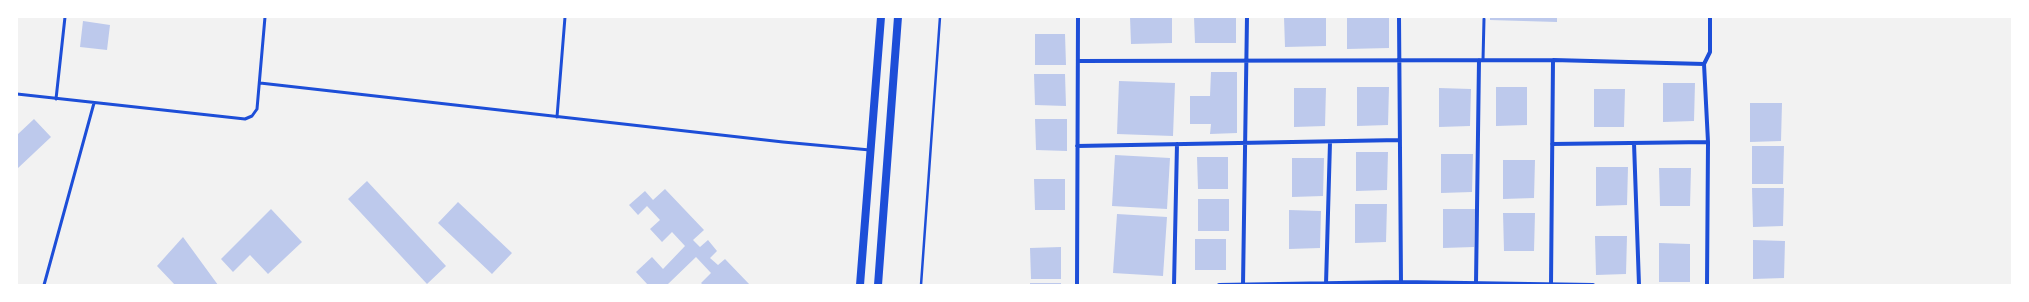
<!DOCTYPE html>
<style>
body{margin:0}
#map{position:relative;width:2029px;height:302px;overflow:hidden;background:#f2f2f2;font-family:Barlow,sans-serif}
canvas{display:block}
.frame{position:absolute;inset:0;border:18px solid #fff;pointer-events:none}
</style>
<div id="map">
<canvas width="2029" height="302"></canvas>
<div class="frame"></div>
</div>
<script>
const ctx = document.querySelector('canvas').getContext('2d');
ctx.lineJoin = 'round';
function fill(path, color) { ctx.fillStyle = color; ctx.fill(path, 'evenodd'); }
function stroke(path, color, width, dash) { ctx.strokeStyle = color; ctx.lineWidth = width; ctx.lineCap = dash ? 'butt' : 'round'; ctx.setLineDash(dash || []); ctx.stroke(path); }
fill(new Path2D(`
 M1130 17H1172V43L1131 44Z
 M1194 17H1236V43H1195Z
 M1284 17H1326V46L1285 47Z
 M1347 17H1389V48L1347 49Z
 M1490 17H1557V22L1490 20Z
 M83 21 110 25 107 50 80 47Z
 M1035 34H1065L1066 65H1035Z
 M1211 72H1237V133L1210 134 1211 124H1190V96H1210Z
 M1034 74H1065L1066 106 1035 105Z
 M1119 81 1175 83 1173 136 1117 134Z
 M1663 83H1695L1694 121 1663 122Z
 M1357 87H1389L1388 125 1357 126Z
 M1496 87H1527V125L1496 126Z
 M1294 88H1326L1325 126 1294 127Z
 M1439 88 1471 89 1470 126 1439 127Z
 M1594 89H1625L1624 127H1594Z
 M1750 103H1782L1781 141 1750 142Z
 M34 119 51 137 17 169V135Z
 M1035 119H1067V151L1036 150Z
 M1752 146H1784L1783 184H1752Z
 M1356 152H1388L1387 190 1356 191Z
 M1441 154H1473L1472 192 1441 193Z
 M1115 155 1170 158 1167 209 1112 206Z
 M1197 157H1228V189H1198Z
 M1292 158H1324L1323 196 1292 197Z
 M1503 160H1535L1534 198 1503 199Z
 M1596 167H1628L1627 205 1596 206Z
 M1659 168H1691L1690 206H1660Z
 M1034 179H1065V210H1035Z
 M367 181 446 266 427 284 348 199Z
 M1752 188H1784L1783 226 1753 227Z
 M665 189 704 230 693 240 700 247 708 240 717 251 710 258 718 265 725 259 750 285H703L701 283 711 273 696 257 668 284 670 285H648L636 272 652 257 663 269 685 246 672 232 662 242 650 229 660 220 647 206 638 215 629 205 645 191 653 200Z
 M1198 199H1229V231H1198Z
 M458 202 512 253 492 274 438 223Z
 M1355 204H1387L1386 242 1355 243Z
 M271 209 302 242 268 274 250 255 233 272 221 259Z
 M1443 209H1475L1474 247 1443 248Z
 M1289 210 1321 211 1320 248 1289 249Z
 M1503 213H1535L1534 251H1504Z
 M1117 214 1167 217 1163 276 1113 273Z
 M1595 236H1627L1626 274 1596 275Z
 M183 237 218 285H175L157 266Z
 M1195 239H1226V270H1195Z
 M1753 240 1785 241 1784 278 1753 279Z
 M1659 243 1690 244V282H1659Z
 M1061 247V279H1031L1030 248Z
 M1030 283H1061V285H1030Z`), '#bdc9ec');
stroke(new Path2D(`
 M921 285 940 17`), '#1d4ed8', 2.5);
stroke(new Path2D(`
 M1483 60 1484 19
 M260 83 783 142 870 150
 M17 94 245 119 252 116 257 109 265 17
 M56 99 65 17
 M557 117 565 17
 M44 285 94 103`), '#1d4ed8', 3);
stroke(new Path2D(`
 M1399 17 1401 285
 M1078 61 1553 60 1704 64
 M1634 143 1639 285
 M1552 144 1708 142
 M1077 146 1400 140
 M1476 283 1479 60
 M1326 284 1330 142
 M1077 285 1078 17
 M1174 285 1177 144
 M1219 285 1401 282 1593 285
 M1243 285 1247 17
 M1551 285 1553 60
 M1707 285 1708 142 1704 64 1710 52V17`), '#1d4ed8', 4);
stroke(new Path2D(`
 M860 285 881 17
 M878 285 898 17`), '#1d4ed8', 8);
</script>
